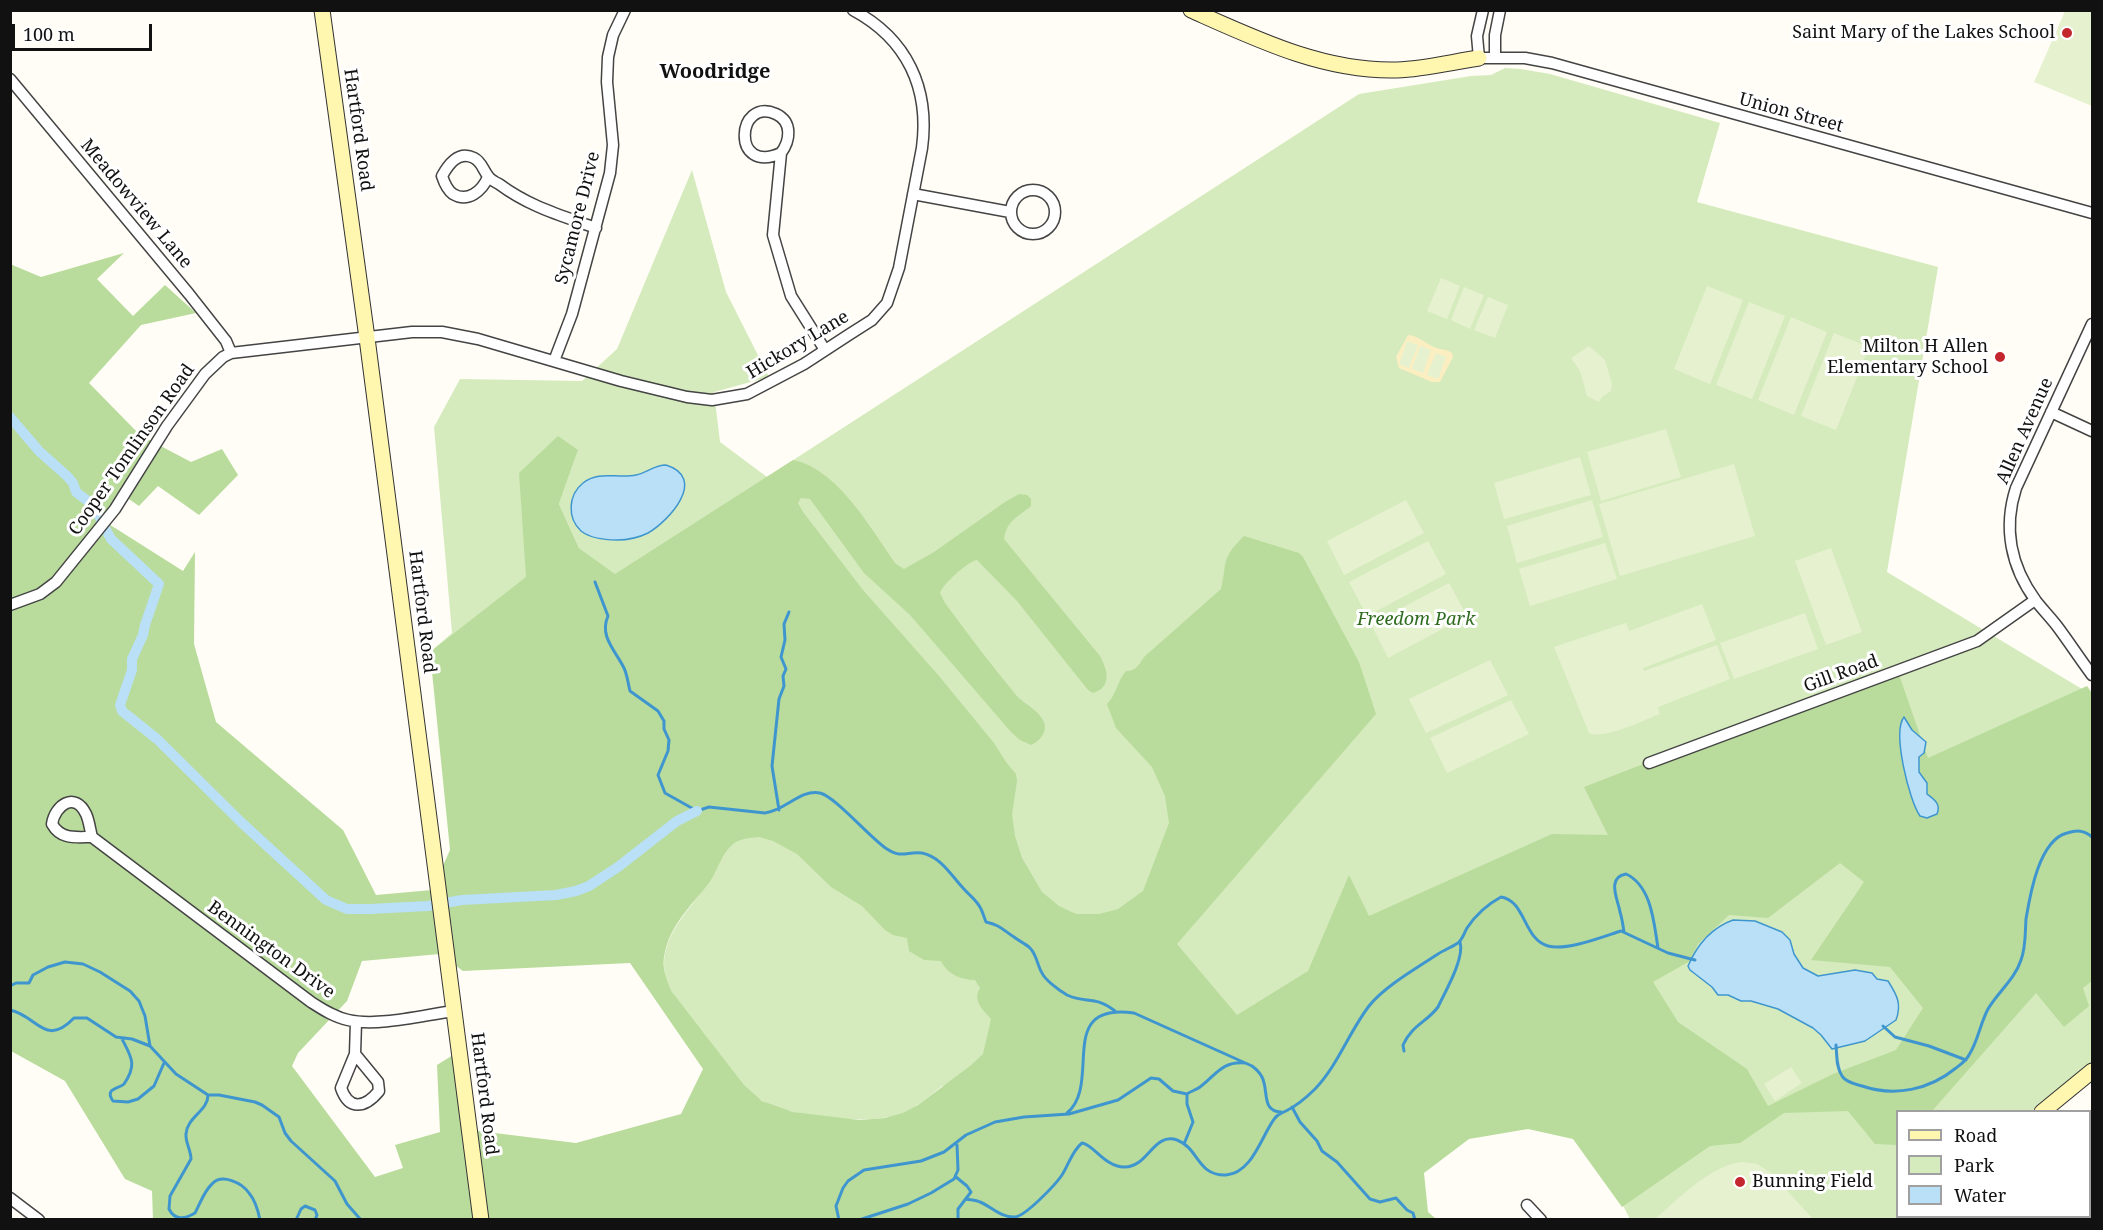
<!DOCTYPE html>
<style>
body{margin:0}
#map{position:relative;width:2103px;height:1230px;overflow:hidden;background:#fffdf5;font-family:"Noto Serif",serif}
canvas{display:block}
.frame{position:absolute;inset:0;border:12px solid #111;pointer-events:none}
.legend{position:absolute;left:1896px;top:1110px;width:195px;height:108px;box-sizing:border-box;background:#fff;border:2px solid #a0a0a0;margin:0;padding:8px 10px;list-style:none;font-size:18px;color:#111}
.legend li{display:flex;align-items:center;gap:12px;height:30px}
.legend b{width:30px;border:2px solid #a0a0a0}
.scale{position:absolute;left:12px;top:24px;width:140px;height:27px;box-sizing:border-box;border:3px solid #111;border-top:0;padding-left:8px;font-size:18px;line-height:21px;white-space:nowrap;color:#111;-webkit-text-stroke:4px #fff;paint-order:stroke}
</style>
<div id="map">
<canvas width="2103" height="1230"></canvas>
<div class="frame"></div>
<ul class="legend">
<li><b style="height:8px;background:#fff6b0"></b>Road</li>
<li><b style="height:16px;background:#d5ebbd"></b>Park</li>
<li><b style="height:16px;background:#b9e0f7"></b>Water</li>
</ul>
<div class="scale">100 m</div>
</div>
<script>
const ctx = document.querySelector('canvas').getContext('2d');
ctx.lineJoin = 'round';
function fill(path, color) { ctx.fillStyle = color; ctx.fill(path, 'evenodd'); }
function stroke(path, color, width, dash) { ctx.strokeStyle = color; ctx.lineWidth = width; ctx.lineCap = dash ? 'butt' : 'round'; ctx.setLineDash(dash || []); ctx.stroke(path); }
function write(font, color, halo, rows, align = 'center') {
  ctx.font = font + ' "Noto Serif",serif'; ctx.lineWidth = 6; ctx.setLineDash([]); ctx.textBaseline = 'middle'; ctx.strokeStyle = halo; ctx.fillStyle = color; for (const [text, x, y, turn = 0] of rows) {
    ctx.save(); ctx.translate(x, y); ctx.rotate((+turn || 0) * Math.PI / 180); ctx.textAlign = isNaN(turn) ? turn : align; if (halo) ctx.strokeText(text, 0, 0); ctx.fillText(text, 0, 0); ctx.restore();
  }
}
fill(new Path2D(`
 M1505 68 1521 69 1550 74 1720 123 1697 202 1938 267 1887 572 2092 695V1062L2033 1111 1898 1112V1216L1908 1217 1904 1220 1630 1219 1562 1089 942 1086C930 1096 918 1106 904 1113 874 1126 789 1118 761 1100 736 1085 720 1053 702 1031 687 1013 664 990 664 965 664 933 689 910 706 886L430 652 452 633 434 427 460 379 582 381 617 349 692 170 726 292 769 377 714 392 720 442 767 477 1359 94 1471 76 1491 75ZM578 450 559 504 579 548 614 574 526 577Z`), '#d5ebbd');
fill(new Path2D(`
 M124 253 97 279 133 316 165 285 196 313 141 325 89 383 140 435 191 462 222 449 238 475 199 515 158 486 139 506 123 495 104 521 183 571 195 552 194 644 216 722 343 830 376 895 432 890 450 850 430 652 526 577 519 473 558 436 578 450 559 504 579 548 615 574 793 460C838 469 871 529 896 564L904 569 934 552 1005 502 1019 494 1027 495 1031 499V506C1017 518 1007 520 1004 539L1100 656C1108 671 1112 687 1093 693L1088 690 1017 601 977 560C967 562 943 584 940 593L945 603C968 634 991 665 1016 695 1024 704 1037 709 1043 720 1049 731 1040 741 1031 745L1020 740 1011 732 910 615 864 573 810 499 801 498 798 503 803 512 863 590 939 676 994 743 1006 762 1016 774 1017 781 1012 814 1015 836 1022 858 1042 892 1059 906 1076 914H1099L1118 909 1143 891 1169 823 1165 796 1152 767 1116 728 1107 704C1117 694 1117 681 1126 671 1136 671 1139 665 1144 657L1221 589C1228 560 1220 560 1244 536L1299 553 1303 557 1359 662 1376 714 1177 944 1237 1015 1308 971 1349 875 1369 916 1552 834 1608 835 1584 787 1896 666 1928 758 2087 686 2092 693V981L2083 988 2089 1006 2064 1027 2036 993 1932 1111 1898 1112 1897 1145 1875 1144 1848 1111 1784 1113 1740 1143 1710 1146 1622 1207 1573 1139 1528 1129 1469 1139 1424 1173 1428 1212 1436 1219H153L152 1191 125 1179 65 1081 11 1051 10 264 41 277ZM759 837 773 841 797 854 831 887 862 906 885 930 893 935 907 938 909 951 924 960 941 961C947 974 961 980 975 980L980 988C972 1000 983 1010 991 1019L983 1054 970 1066 918 1105 903 1113 885 1118 859 1120 793 1112 762 1101 744 1085 672 992C666 979 661 967 665 952 671 924 692 905 709 883 718 870 721 854 733 844 741 838 750 838 759 837ZM1840 863 1864 882 1811 960 1890 967 1923 1008 1896 1050 1833 1074 1768 1106 1747 1069 1678 1022 1653 982 1690 961 1698 944 1729 915 1768 918ZM440 954 463 971 630 963 703 1069 681 1114 576 1143 462 1129 453 1055 437 1065 440 1132 395 1145 403 1168 375 1177 292 1066 298 1053 347 1001 362 961Z`), '#b9dc9c');
fill(new Path2D(`
 M1408 335C1418 336 1424 342 1432 346 1438 350 1445 348 1452 353L1453 357 1440 382H1432L1399 368 1396 357Z`), '#fbeec1');
fill(new Path2D(`
 M2065 11H2092V106L2034 82Z
 M1441 278 1460 286 1447 319 1427 311Z
 M1707 286 1743 300 1710 384 1674 369Z
 M1464 287 1484 295 1470 329 1451 320Z
 M1488 297 1508 305 1495 338 1474 330Z
 M1749 302 1785 316 1752 399 1716 385Z
 M1791 317 1827 332 1794 415 1758 400Z
 M1834 333 1869 347 1836 430 1801 416Z
 M1407 341 1418 345 1409 368 1399 364Z
 M1420 346 1431 350 1423 373 1412 369Z
 M1589 346 1605 360 1612 384 1611 391 1602 397 1599 402 1587 396 1580 371 1571 358Z
 M1436 353 1446 357 1438 379 1427 375Z
 M1666 429 1681 477 1601 501 1587 452Z
 M1580 457 1591 495 1504 519 1494 483Z
 M1734 464 1755 536 1620 576 1599 504Z
 M1406 500 1424 533 1344 575 1327 541Z
 M1592 500 1603 537 1517 563 1507 526Z
 M1428 541 1446 574 1367 616 1349 582Z
 M1605 543 1617 579 1530 606 1519 569Z
 M1831 548 1862 632 1826 645 1795 561Z
 M1449 583 1467 616 1388 658 1371 624Z
 M1702 604 1716 640 1643 668 1644 671 1717 645 1730 679 1658 707 1660 714C1644 720 1604 740 1589 733L1554 647 1626 623 1629 631Z
 M1805 613 1818 649 1734 679 1720 643Z
 M1490 660 1508 695 1426 733 1409 699Z
 M1511 700 1529 734 1447 773 1430 738Z
 M1791 1067 1802 1083 1775 1101 1764 1084Z
 M1743 1162 1757 1164 1771 1173 1813 1219H1655C1678 1199 1712 1164 1743 1162Z`), '#e6f2cf');
const water = new Path2D(`
 M666 465C708 478 669 521 648 533 638 538 627 540 617 540 606 540 590 538 581 531 567 518 568 495 583 483 599 470 618 479 636 475 647 473 654 465 666 465Z
 M1904 717 1912 730 1926 742 1924 753 1919 757V772L1927 783V794C1935 800 1941 804 1937 814L1927 818 1920 816C1909 800 1892 732 1904 717Z
 M1733 920 1755 921 1782 932 1790 940 1794 954 1803 968 1818 976 1855 970 1872 973 1877 979 1888 981C1897 995 1902 1004 1896 1020L1865 1041 1832 1049 1821 1035 1813 1028 1778 1009 1751 1001H1741L1728 995H1718L1712 987 1690 970 1688 966C1697 945 1711 928 1733 920Z`);
fill(water, '#b9e0f7');
stroke(water, '#3f96cf', 1.5);
stroke(new Path2D(`
 M595 582 608 616C599 636 615 650 624 668 627 674 628 683 630 691L658 711 664 721V729L669 740 668 751 658 775 665 793 697 811 709 807 765 813C785 811 800 789 820 793 836 797 870 838 887 849 902 859 907 851 922 853 941 857 951 875 963 888 969 895 977 900 981 909 983 913 984 917 986 922 1000 925 1003 930 1014 937 1019 941 1026 944 1030 948 1037 955 1037 965 1042 973 1045 980 1060 991 1067 995 1086 1004 1095 995 1115 1011
 M779 810 772 766 779 699 784 686 783 676 786 669 781 657 785 640 784 624 789 612
 M1624 932C1623 925 1622 918 1620 912 1618 900 1606 877 1626 874 1652 886 1654 924 1658 948
 M10 986 16 983H29L33 975 48 967 65 962 83 964 100 972 130 991 139 1001 145 1016 150 1046
 M10 1010C38 1016 45 1048 74 1018H87L116 1037 132 1039 150 1046 176 1074 208 1095H219L255 1102 262 1105 279 1117 285 1133 291 1141 335 1181 347 1204 361 1220
 M1883 1026 1895 1037 1929 1046 1966 1060
 M122 1039C132 1058 137 1065 124 1084 119 1089 104 1088 113 1101L128 1102 138 1099 154 1086 164 1063
 M1836 1045C1837 1055 1836 1067 1842 1076 1846 1082 1855 1084 1862 1086 1895 1097 1929 1090 1956 1068 1961 1064 1966 1061 1969 1055 1978 1041 1980 1024 1988 1009 1998 992 2015 979 2021 960 2026 947 2025 933 2026 919 2030 895 2039 840 2067 833 2077 830 2084 830 2092 837
 M1404 1051 1403 1045C1412 1025 1427 1022 1438 1007 1445 992 1465 958 1460 942
 M208 1095C208 1111 187 1117 186 1134 185 1142 191 1150 191 1159L170 1196 169 1209C175 1221 185 1219 195 1213 200 1204 204 1191 212 1184 222 1173 242 1183 249 1193 255 1200 258 1210 260 1220
 M1292 1107 1300 1122 1317 1141 1322 1151 1337 1162 1370 1199 1380 1202 1396 1198 1407 1210 1413 1213 1415 1220
 M1067 1113C1103 1083 1054 1002 1134 1013L1252 1066C1256 1069 1260 1073 1262 1077 1269 1091 1261 1111 1281 1112
 M1184 1144 1193 1122 1187 1104V1095
 M956 1177 967 1186 971 1192 958 1209V1220
 M966 1199C970 1200 976 1200 980 1202 992 1207 1000 1217 1014 1217 1024 1218 1056 1184 1062 1175 1069 1164 1072 1151 1082 1143 1093 1144 1105 1167 1124 1167 1148 1168 1153 1132 1177 1140 1199 1148 1197 1176 1226 1175 1253 1173 1262 1134 1275 1118 1278 1114 1282 1113 1286 1111 1296 1106 1307 1097 1315 1089 1338 1065 1349 1032 1369 1006 1385 986 1417 968 1438 954 1444 950 1452 947 1458 943 1463 939 1464 933 1467 928 1475 916 1488 904 1501 897 1526 901 1523 939 1548 946 1567 951 1602 937 1621 931L1668 953 1695 960
 M296 1220 301 1209 305 1206 315 1210 317 1215 315 1220
 M839 1220 836 1206 843 1188 848 1181 864 1170 921 1161 944 1152 966 1135 995 1122 1024 1117 1069 1114 1118 1100 1151 1078 1159 1079 1173 1091 1187 1094C1191 1091 1196 1090 1200 1087 1216 1075 1222 1061 1245 1063
 M859 1220 908 1204 931 1193 954 1179 958 1170 957 1145`), '#3f96cf', 3);
stroke(new Path2D(`
 M10 417 39 451 67 476 73 483 76 492 93 505 111 539 159 584 145 625 143 635 132 659V670L120 705 122 711 157 739 242 823 326 900 347 909H370L428 906 462 900 556 895 576 891 589 886 618 867 677 821 697 811`), '#b9e0f7', 10);
const street = new Path2D(`
 M1483 10 1477 36 1479 58H1525L1552 63 2092 213
 M1495 57V35L1500 10
 M10 79 189 294 226 341 231 353
 M781 153C731 176 736 96 776 114 793 122 790 141 781 153L773 235 791 296 825 350
 M488 177C482 191 468 203 453 194 447 190 444 182 442 176 448 165 458 150 474 158 482 162 483 170 488 176 490 179 495 182 499 184 530 207 560 215 596 228
 M1011 212a22 22 0 1 1 44 0a22 22 0 1 1-44 0Z
 M913 194 1010 212
 M2092 324 2016 488C2003 528 2011 567 2036 601 2043 610 2050 617 2057 626 2069 642 2080 659 2092 675
 M554 361 572 314 610 173 613 145 607 82 608 57 613 35 625 10
 M2051 412 2092 431
 M10 605 40 594 56 582 115 509 167 426 205 374 223 357 231 353 412 332H442L478 339 621 381 687 397 712 400 747 394 804 364 850 334 872 320 887 303 899 268 922 148C930 88 907 39 853 10
 M1649 763 1977 641 2035 600
 M92 837C90 830 89 820 86 814 75 791 55 805 52 824 61 840 76 837 92 837L311 1002C322 1009 334 1017 348 1020 378 1027 423 1015 454 1011
 M355 1054 378 1082 379 1091C365 1108 349 1111 341 1088L355 1054 356 1022
 M10 1198 39 1220
 M1527 1205 1541 1220`);
const secondary = new Path2D(`
 M322 10 367 338 481 1220
 M1191 10C1256 39 1324 72 1397 70 1424 69 1452 62 1479 58
 M2042 1112 2092 1071
 M1910 1220 1913 1216`);
stroke(street, '#444', 13);
stroke(secondary, '#333', 17);
stroke(street, '#fff', 10);
stroke(secondary, '#fff6b0', 15);
for (const [x, y, r, color] of [
 [2067,33,6,"#c4262e"],
 [2000,357,6,"#c4262e"],
 [1740,1182,6,"#c4262e"]
]) { const dot = new Path2D(); dot.arc(x, y, r, 0, 2 * Math.PI); ctx.fillStyle = color; ctx.fill(dot); stroke(dot, '#fff', 2); }
write('18px', '#111', '#fff', [
 ["Saint Mary of the Lakes School",2055,33],
 ["Milton H Allen",1988,347],
 ["Elementary School",1988,368],
 ["Bunning Field",1752,1182,"left"]
], 'right');
write('18px', '#111', '#fff', [
 ["Union Street",1791,113,15],
 ["Hartford Road",358,130,82],
 ["Meadowview Lane",136,204,50],
 ["Sycamore Drive",578,218,-76],
 ["Hickory Lane",798,345,-31],
 ["Allen Avenue",2025,431,-66],
 ["Cooper Tomlinson Road",132,450,-55],
 ["Hartford Road",422,612,83],
 ["Gill Road",1841,674,-20],
 ["Bennington Drive",271,950,36],
 ["Hartford Road",484,1094,83]
]);
write('italic 18px', '#2f6b1f', '#fff', [
 ["Freedom Park",1416,620]
]);
write('bold 20px', '#111', '#fff', [
 ["Woodridge",715,72]
]);
</script>
